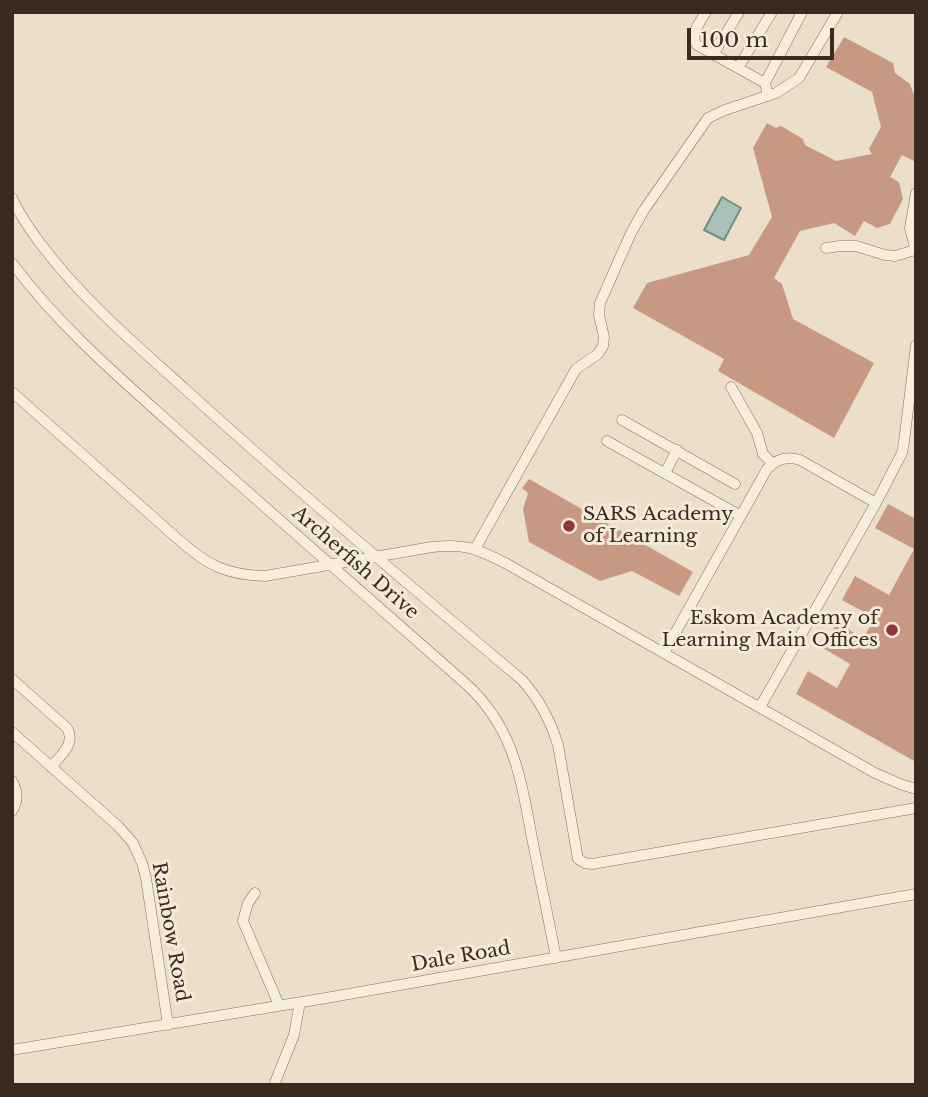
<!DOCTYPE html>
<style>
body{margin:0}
#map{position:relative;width:928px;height:1097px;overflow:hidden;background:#ecdfca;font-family:"Libre Baskerville",serif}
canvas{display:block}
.frame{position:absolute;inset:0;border:14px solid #392b22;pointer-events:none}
.scale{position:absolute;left:687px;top:28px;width:147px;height:32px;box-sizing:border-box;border:4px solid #392b22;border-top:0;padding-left:9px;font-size:21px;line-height:24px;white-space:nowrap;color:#392b22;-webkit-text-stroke:5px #f4ead9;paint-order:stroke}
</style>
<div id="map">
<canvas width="928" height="1097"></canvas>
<div class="frame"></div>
<div class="scale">100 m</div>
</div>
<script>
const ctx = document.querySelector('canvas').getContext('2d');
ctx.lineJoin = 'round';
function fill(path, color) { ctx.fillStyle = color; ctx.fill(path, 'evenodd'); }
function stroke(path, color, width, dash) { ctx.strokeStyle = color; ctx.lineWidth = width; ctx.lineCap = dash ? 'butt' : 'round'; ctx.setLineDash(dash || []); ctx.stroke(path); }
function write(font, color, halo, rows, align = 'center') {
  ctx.font = font + ' "Libre Baskerville",serif'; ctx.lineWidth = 6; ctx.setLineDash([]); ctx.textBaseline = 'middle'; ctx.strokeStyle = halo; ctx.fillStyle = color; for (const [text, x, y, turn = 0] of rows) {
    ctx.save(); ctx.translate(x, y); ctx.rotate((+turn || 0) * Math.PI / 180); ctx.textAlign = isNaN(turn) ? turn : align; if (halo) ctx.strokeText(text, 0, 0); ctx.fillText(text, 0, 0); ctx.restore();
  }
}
const water = new Path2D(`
 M722 197 741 208 724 240 704 230Z`);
fill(water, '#aac1b8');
stroke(water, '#718f85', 2);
fill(new Path2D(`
 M844 37 893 63 895 73 910 84 916 101V162L902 155 890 177 899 182 903 199 890 224 877 228 864 221 855 236 834 223 800 231 774 278 782 284 793 319 874 363 834 438 718 371 724 359 633 308 647 283 749 255 772 217 753 148 767 123 776 128 781 126 803 139 805 145 836 161 872 154 869 149 881 127 872 92 826 67Z
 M529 479 693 572 679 596 632 571 600 581 529 542 523 509 528 493 522 488Z
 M888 504 916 519V762L796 694 808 671 837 688 850 664 823 648 837 623 863 638 875 618 842 600 855 576 889 595 914 549 875 528Z`), '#c79983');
const minor = new Path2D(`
 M706 12C700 22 689 35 697 45L738 68 772 12
 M713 55 739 12
 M738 68 765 83
 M768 96 765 83 802 12
 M916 193 910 228 916 251
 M12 198C19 214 29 228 40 243 81 298 134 343 185 389 295 489 409 585 522 680 538 698 551 722 558 745L578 859 585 863 592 864 916 808
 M826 248 840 246H856L885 255 895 256 915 250
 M12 263C63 331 127 384 189 440 281 522 373 602 465 683 517 730 521 783 534 848 541 884 549 921 556 958
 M731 387 757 433 763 454 772 463
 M12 392 179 540C207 565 226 575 265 576L432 547C465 543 478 549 507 564L875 773 900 784 916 789
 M622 420 735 484
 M607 441 741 516
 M665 473 677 450
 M475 549 576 369 598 354 603 346 604 337 599 315 600 303 631 233 644 210 708 118 725 110 776 93 799 78 838 12
 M664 653 767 469C776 459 787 456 800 460L876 503
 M12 679 67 728C76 744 61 755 51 767
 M760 707 876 503 902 453 904 442 916 345
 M12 732 118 826 133 843 142 863 146 878 168 1025
 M12 781C18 791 18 801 12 811
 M255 893 248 903 243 921 279 1005
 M12 1050 326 998 916 894
 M274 1085 294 1035 300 1002`);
stroke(minor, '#877160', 11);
stroke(minor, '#f7eddd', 10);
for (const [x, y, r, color] of [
 [569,526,7,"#92343d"],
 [892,630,7,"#92343d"]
]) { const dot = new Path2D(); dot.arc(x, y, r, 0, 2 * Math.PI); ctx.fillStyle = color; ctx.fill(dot); stroke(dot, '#f4ead9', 2.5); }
write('19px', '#392b22', '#f4ead9', [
 ["SARS Academy",583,515],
 ["of Learning",583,537],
 ["Eskom Academy of",878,619,"right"],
 ["Learning Main Offices",878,641,"right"]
], 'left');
write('19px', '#392b22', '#f4ead9', [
 ["Archerfish Drive",355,563,41],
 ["Rainbow Road",170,932,80],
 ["Dale Road",461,957,-10]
]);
</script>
